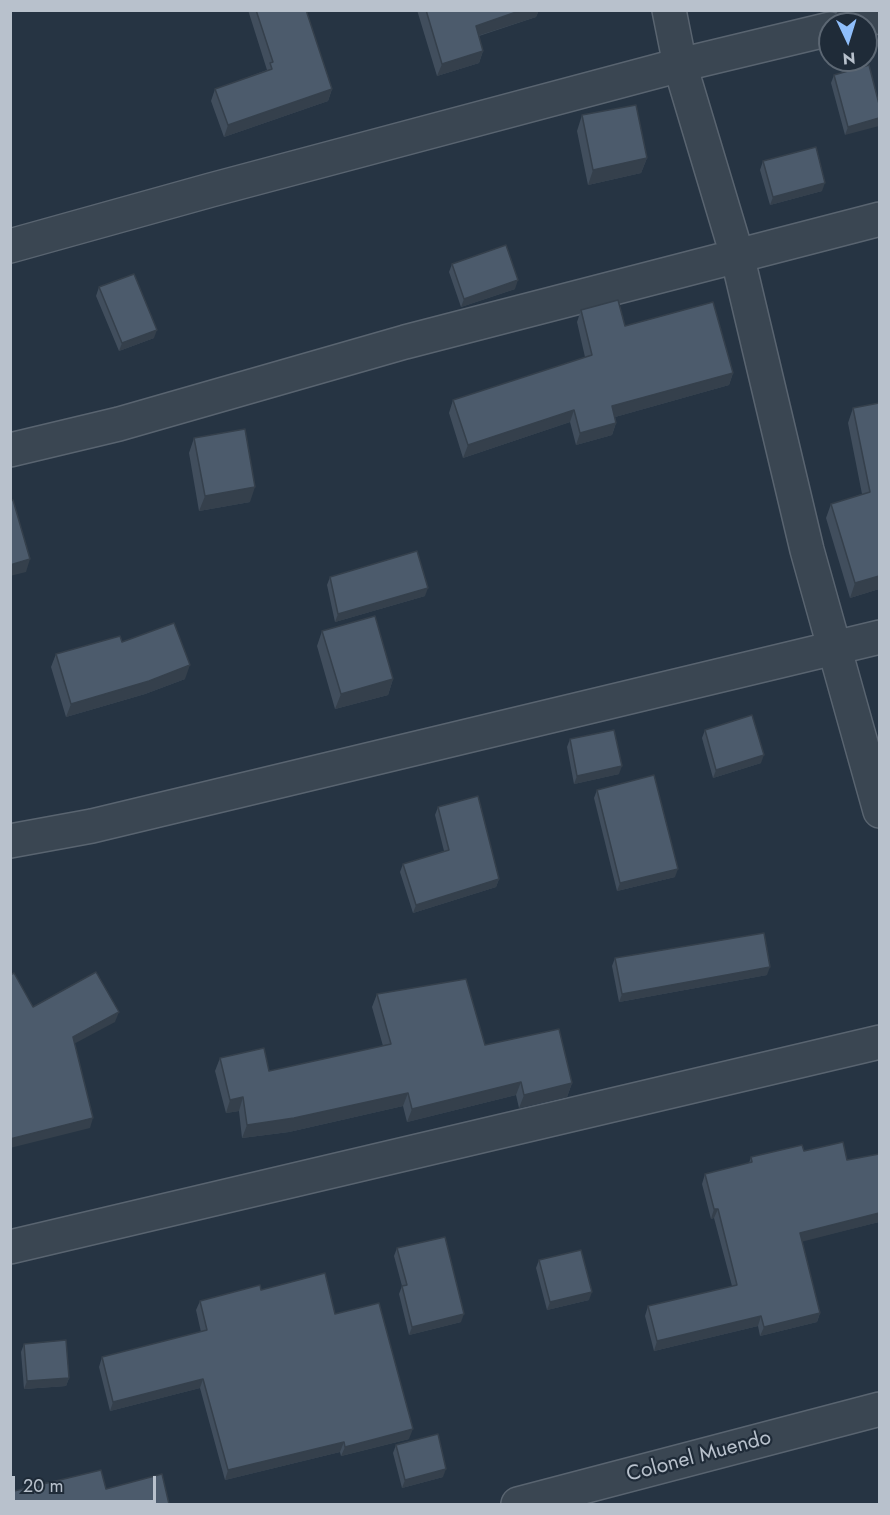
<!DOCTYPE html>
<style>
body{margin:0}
#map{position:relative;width:890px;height:1515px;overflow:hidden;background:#263443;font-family:Jost,sans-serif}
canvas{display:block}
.frame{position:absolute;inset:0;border:12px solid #b8c1cc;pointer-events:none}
.north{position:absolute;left:818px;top:12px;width:60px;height:60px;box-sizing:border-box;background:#1f2b38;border:2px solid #5c6773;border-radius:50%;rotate:176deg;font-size:16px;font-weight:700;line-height:24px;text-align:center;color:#b8c1cc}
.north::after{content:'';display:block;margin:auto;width:21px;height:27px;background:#8fbefa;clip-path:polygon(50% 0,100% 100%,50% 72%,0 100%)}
.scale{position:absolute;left:12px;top:1476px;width:144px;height:27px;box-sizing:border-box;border:3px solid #b8c1cc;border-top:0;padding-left:8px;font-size:18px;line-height:21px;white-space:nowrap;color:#b8c1cc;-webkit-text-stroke:4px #1f2b38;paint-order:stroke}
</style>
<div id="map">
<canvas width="890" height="1515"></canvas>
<div class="frame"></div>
<div class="north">N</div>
<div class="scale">20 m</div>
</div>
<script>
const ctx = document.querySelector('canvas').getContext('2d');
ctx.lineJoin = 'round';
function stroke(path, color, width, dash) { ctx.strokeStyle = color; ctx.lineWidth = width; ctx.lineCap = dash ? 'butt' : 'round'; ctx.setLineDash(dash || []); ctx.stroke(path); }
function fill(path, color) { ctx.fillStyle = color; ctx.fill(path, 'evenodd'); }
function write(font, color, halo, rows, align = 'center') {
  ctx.font = font + ' Jost,sans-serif'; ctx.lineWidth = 4.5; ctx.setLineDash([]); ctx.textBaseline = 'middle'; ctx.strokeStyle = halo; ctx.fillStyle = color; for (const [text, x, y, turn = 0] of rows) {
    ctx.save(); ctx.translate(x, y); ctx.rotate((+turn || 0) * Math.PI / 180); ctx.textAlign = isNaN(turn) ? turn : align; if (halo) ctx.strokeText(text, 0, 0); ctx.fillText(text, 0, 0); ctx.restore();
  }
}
const street = new Path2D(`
 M669 10 680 65 737 255 807 550 880 811
 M849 24 880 16
 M10 246 211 190 680 65 830 29
 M10 450 119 424 405 342 880 219
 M10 841 92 826 880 637
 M10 1247 880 1042
 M518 1504 880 1409`);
stroke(street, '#596470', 36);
stroke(street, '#3a4652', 33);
fill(new Path2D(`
 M248 10H306L332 89 328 101 224 137 211 101 215 89 267 70Z
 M417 10H539L536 17 479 36 483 51 479 63 437 76Z
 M834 75 879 104 845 135 831 83Z
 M582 115 647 158 641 173 588 185 577 131Z
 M763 161 822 191 770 205 760 170Z
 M452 264 515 289 461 307 449 272Z
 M99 287 154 338 119 351 96 296Z
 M581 310 625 326 733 373 729 385 615 417 616 423 612 435 576 445 570 422 463 458 449 413 453 400 585 357 577 322Z
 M879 403V589L850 598 826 518 831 504 862 494 848 423 853 408Z
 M194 438 250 502 199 511 189 453Z
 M330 577 425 596 335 622 327 585Z
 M322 631 393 679 388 695 335 709 317 646Z
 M56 654 185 679 145 694 66 717 51 667Z
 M705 730 761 763 713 778 702 738Z
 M570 739 619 774 574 784 567 747Z
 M597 790 675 877 617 891 594 798Z
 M438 807 499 879 496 887 413 913 400 872 403 864 444 851 435 815Z
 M615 958 767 975 619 1002 612 966Z
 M377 994 485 1045 572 1083 567 1097 519 1108 516 1095 407 1122 403 1106 289 1132 242 1138 239 1111 226 1113 215 1071 220 1058 269 1071 383 1046 372 1007Z
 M804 1151 847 1160 879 1222 802 1241 820 1313 817 1322 760 1336 758 1326 654 1351 645 1316 648 1306 732 1286 714 1218 711 1219 702 1184 705 1174 749 1163 751 1157Z
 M397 1248 461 1322 409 1335 399 1294 402 1286 394 1256Z
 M539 1260 589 1300 547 1310 536 1268Z
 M261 1290 335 1314 409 1439 341 1456 340 1452 225 1480 200 1388 110 1411 99 1367 102 1357 201 1332 196 1310 200 1301Z
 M24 1344 69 1378 66 1386 24 1389 21 1352Z
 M396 1445 443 1477 402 1488 393 1453Z`), '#414e5d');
fill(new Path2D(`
 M522 10H539L536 17 471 38 476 26Z
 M483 51 479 63 437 76 442 64Z
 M332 89 328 101 224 137 228 125Z
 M879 118V126L845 135 848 127Z
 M647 158 641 173 588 185 593 170Z
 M825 183 822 191 770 205 773 197Z
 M518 280 515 289 461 307 464 299Z
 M157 330 154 338 119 351 122 343Z
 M733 373 729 385 608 419 612 406Z
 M574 410 570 422 463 458 468 445Z
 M616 423 612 435 576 445 580 433Z
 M255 487 250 502 199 511 205 496Z
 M30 559 26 572 10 576V565Z
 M879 576V589L850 598 855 583Z
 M428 588 425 596 335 622 338 614Z
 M190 665 185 679 145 694 66 717 71 704Z
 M393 679 388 695 335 709 341 694Z
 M764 755 761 763 713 778 716 770Z
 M622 766 619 774 574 784 577 776Z
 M678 869 675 877 617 891 620 883Z
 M499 879 496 887 413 913 416 905Z
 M770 967 767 975 619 1002 622 994Z
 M119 1012 115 1022 70 1046 73 1037Z
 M521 1082 516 1095 407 1122 412 1109Z
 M572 1083 567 1097 519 1108 524 1095Z
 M408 1093 403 1106 289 1132 242 1138 247 1125Z
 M243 1097 239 1111 226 1113 230 1100Z
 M93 1118 90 1128 10 1148V1139Z
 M714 1209H718L714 1218 711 1219Z
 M879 1213V1222L797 1243 800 1233Z
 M592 1292 589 1300 547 1310 550 1302Z
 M820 1313 817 1322 760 1336 764 1327Z
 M464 1314 461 1322 409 1335 412 1327Z
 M761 1316 758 1326 654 1351 657 1341Z
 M69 1378 66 1386 24 1389 27 1381Z
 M203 1379 200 1388 110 1411 113 1402Z
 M413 1429 409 1439 341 1456 345 1447Z
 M344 1442 340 1452 225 1480 228 1470Z
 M446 1469 443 1477 402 1488 405 1480Z`), '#35404c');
const building = new Path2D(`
 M256 10H306L332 89 228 125 215 89 272 69 270 63 273 62Z
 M426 10H522L476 26 483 51 442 64Z
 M869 65 879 104V118L848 127 834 75Z
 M636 105 647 158 593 170 582 115Z
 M816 147 825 183 773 197 763 161Z
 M506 245 518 280 464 299 452 264Z
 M134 274 157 330 122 343 99 287Z
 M618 300 625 326 713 302 733 373 612 406 616 423 580 433 574 410 468 445 453 400 592 355 581 310Z
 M879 403V576L855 583 831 504 870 492 853 408Z
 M245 429 255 487 205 496 194 438Z
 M13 500 30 559 10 565V501Z
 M417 551 428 588 338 614 330 577Z
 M375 616 393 679 341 694 322 631Z
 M174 623 190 665 149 681 71 704 56 654 120 636 122 642Z
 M752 715 764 755 716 770 705 730Z
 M614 730 622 766 577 776 570 739Z
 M654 775 678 869 620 883 597 790Z
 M478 796 499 879 416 905 403 864 449 850 438 807Z
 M764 933 770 967 622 994 615 958Z
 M96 972 119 1012 73 1037 93 1118 10 1139V975L14 973 33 1007Z
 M466 979 485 1045 559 1029 572 1083 524 1095 521 1082 412 1109 408 1093 294 1118 247 1125 243 1097 230 1100 220 1058 264 1048 269 1071 391 1044 377 994Z
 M843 1142 847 1160 879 1154V1213L800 1233 820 1313 764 1327 761 1316 657 1341 648 1306 737 1285 718 1209H714L705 1174 752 1162 751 1157 802 1145 804 1151Z
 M445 1237 464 1314 412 1327 402 1286 407 1285 397 1248Z
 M581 1250 592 1292 550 1302 539 1260Z
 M325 1273 335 1314 379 1303 413 1429 345 1447 344 1442 228 1470 203 1379 113 1402 102 1357 207 1330 200 1301 260 1285 261 1290Z
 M66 1340 69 1378 27 1381 24 1344Z
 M438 1434 446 1469 405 1480 396 1445Z
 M101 1470 106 1489 162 1474 169 1504H10V1492Z`);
fill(building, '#4c5b6c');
stroke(building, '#35404c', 1.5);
write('21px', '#b8c1cc', '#1f2b38', [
 ["Colonel Muendo",699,1457,-15]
]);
</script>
